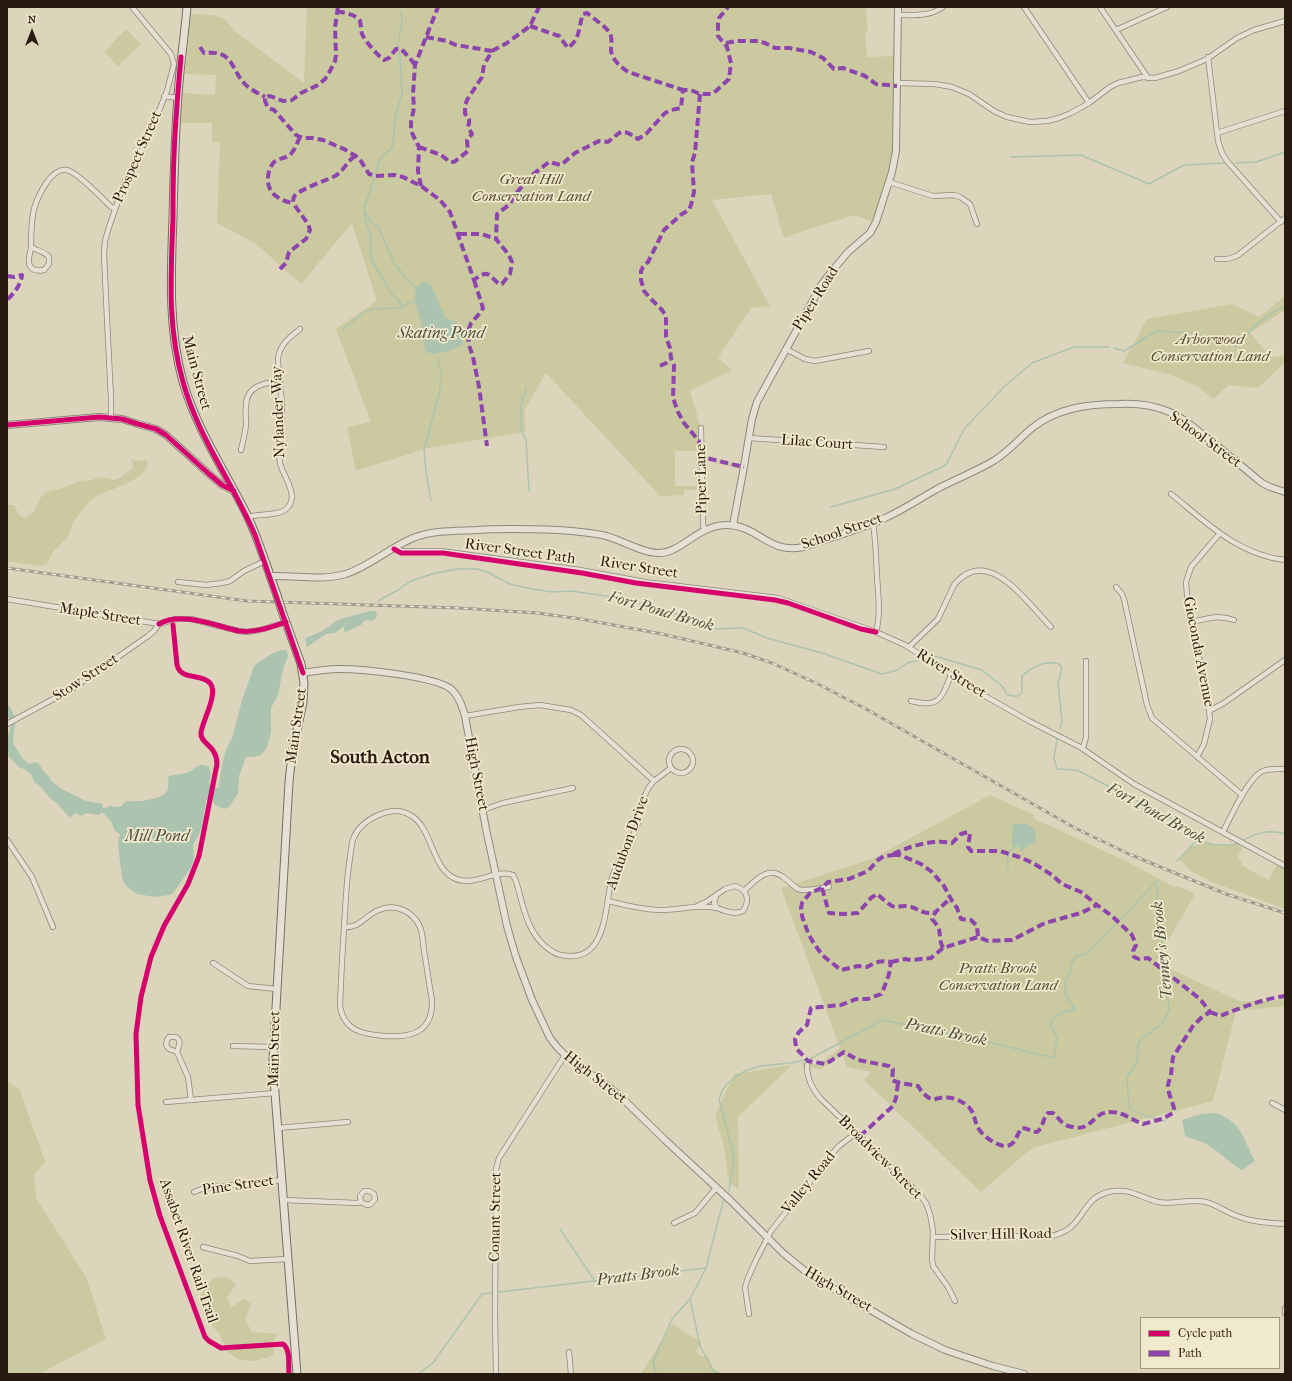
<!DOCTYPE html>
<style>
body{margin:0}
#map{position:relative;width:1292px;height:1381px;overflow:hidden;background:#dcd5bc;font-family:"IM FELL French Canon",serif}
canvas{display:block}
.frame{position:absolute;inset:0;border:8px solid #291a10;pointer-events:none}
.legend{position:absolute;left:1140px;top:1317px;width:140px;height:52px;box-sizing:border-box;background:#f1e9cb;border:1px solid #a19680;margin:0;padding:5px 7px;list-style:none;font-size:12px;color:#291a10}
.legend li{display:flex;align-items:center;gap:8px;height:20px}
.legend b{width:20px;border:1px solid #a19680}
.north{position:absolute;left:12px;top:12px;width:40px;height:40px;-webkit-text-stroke:3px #f1e9cb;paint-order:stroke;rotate:0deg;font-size:11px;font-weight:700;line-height:16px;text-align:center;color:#291a10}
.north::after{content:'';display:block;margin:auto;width:14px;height:18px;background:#291a10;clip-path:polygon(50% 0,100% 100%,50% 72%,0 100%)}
</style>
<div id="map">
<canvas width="1292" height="1381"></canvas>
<div class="frame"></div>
<ul class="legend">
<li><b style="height:5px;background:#d6006c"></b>Cycle path</li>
<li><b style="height:5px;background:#8e44ad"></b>Path</li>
</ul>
<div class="north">N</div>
</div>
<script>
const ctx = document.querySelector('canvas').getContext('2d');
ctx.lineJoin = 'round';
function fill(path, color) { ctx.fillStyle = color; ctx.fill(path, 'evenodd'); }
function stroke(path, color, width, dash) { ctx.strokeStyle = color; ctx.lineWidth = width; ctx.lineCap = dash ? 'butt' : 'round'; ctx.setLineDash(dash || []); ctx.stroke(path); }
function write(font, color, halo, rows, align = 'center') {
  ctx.font = font + ' "IM FELL French Canon",serif'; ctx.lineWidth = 3.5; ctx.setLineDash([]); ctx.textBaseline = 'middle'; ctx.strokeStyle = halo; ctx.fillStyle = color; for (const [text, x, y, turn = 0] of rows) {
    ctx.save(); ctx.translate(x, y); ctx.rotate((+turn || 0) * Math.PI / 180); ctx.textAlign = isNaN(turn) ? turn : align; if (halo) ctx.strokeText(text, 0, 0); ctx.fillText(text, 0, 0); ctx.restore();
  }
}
fill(new Path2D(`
 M307 7H866L868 33H865L867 57 895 56 894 152 891 172 872 222 855 215 812 228 784 238 771 194 712 200 770 306 751 308 718 358 732 370 690 391 703 436 704 455 722 461 741 465 740 469 701 459 700 451H675V486H699L700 490H684V495L660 496 546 373 524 411 526 432 428 448 356 471 347 427 371 422 336 329 377 301 352 223 301 284 255 243 217 223 220 142H212V123H181L183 93 215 95 216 75 185 74 191 14 213 15 224 19 237 33 304 83Z
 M126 29 141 44 118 66 104 52Z
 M1285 296V310L1250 333 1271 357 1285 356V362L1258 388 1229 385 1213 399 1199 387 1168 374 1123 363 1147 319 1232 304 1259 317Z
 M131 459 137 461 147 460C153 479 106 490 95 497 86 504 79 514 73 523 71 527 71 531 69 535 64 542 57 547 52 553 50 557 49 561 47 564L40 566 7 561V505H14L19 515 25 518 33 513 41 497 45 492 63 488 80 481 93 480 98 477 115 480 121 477 132 469 133 463Z
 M990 795 1034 815 1033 818 1132 864 1174 887 1178 886 1195 894 1156 962 1239 1001H1272L1285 998V1006L1236 1011 1213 1101 1032 1148 981 1192 864 1080 871 1072 847 1067 842 1053 820 1070 808 1066 803 1067 802 1063 809 1062 818 1065 840 1048 781 888 872 859Z
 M1236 843 1243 847 1237 858 1243 862 1241 865 1268 880 1277 865 1285 870V909L1212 882 1191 871 1179 859C1184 855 1188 849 1194 846 1207 841 1223 848 1236 843Z
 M792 1065 738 1117 739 1189 729 1183 724 1147 715 1116 734 1074Z
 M7 1081 20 1090 45 1162 34 1175 36 1198 86 1277 106 1339 39 1374H7Z
 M227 1277 236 1285 227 1297 231 1307 244 1299 251 1304 245 1320 252 1332 278 1334 273 1341 274 1355 256 1361 240 1360 228 1353 219 1333 208 1322 198 1298 213 1278Z
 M672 1324 701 1342V1346L696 1349 697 1353 701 1356H708L713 1368 724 1374H641Z`), '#cac99f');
fill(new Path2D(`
 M425 281 431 285 445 317 458 324 462 332 463 344C454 350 437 356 426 352 423 344 424 336 422 327 420 316 414 304 415 293 416 287 420 284 425 281Z
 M371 611H376V613H377L376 618 372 621 365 620 361 625 346 632 344 631V626L335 633 326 634 307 647 305 638C312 635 320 633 325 629 330 626 333 623 338 620 349 616 360 614 371 611Z
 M282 650H287L288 656 283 669 278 695 271 708V732L268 744 266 749 261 755 253 757H246L239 776 238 794 229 807 224 809 215 805 212 800 208 799 206 801 202 825 199 834 193 845 194 859 190 869 174 892 170 895 154 897 137 894 126 886 123 881 120 863 118 842 120 834 115 831 111 821 102 812 99 815 86 813 81 816 75 813 71 817 68 816 58 804 51 799 41 787 34 782 32 775 26 770 19 767 9 757 8 751V735L12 724 7 715V703C19 719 14 725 13 743L22 758 29 764 36 762 39 764 44 772 49 776 51 781 62 789 86 801 102 804 103 808H106L109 806 120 807 126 801C136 802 162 800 167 791 170 786 167 781 169 776 175 774 183 775 189 772 197 768 199 761 209 767L211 775 209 784 211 786 219 788C220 773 223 752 232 738L242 700 254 666 257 663 273 653Z
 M1013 824H1027L1035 829 1036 842 1029 845 1022 851 1021 852 1019 847 1012 845Z
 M1216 1113C1242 1122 1243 1139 1255 1161L1242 1170C1230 1164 1222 1154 1211 1147 1203 1141 1193 1140 1185 1136L1182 1120 1201 1114Z`), '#acc4af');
stroke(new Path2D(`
 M401 12 402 21 398 44 400 57 402 93 395 117 393 143 392 148 382 156 379 161 371 189 364 208 365 219 371 237V254L373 262 391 293 403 306
 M1011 157 1081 155 1149 184 1184 165 1224 163
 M1236 163 1256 162 1285 152
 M365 213 371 222 379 228 394 263 405 277 416 288
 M342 330 364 312 373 309 400 308 408 303 416 302
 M1114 348 1124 351 1156 331 1193 333 1236 346C1250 331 1264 314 1285 307
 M526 388 525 393 522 398 521 409V428L523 435 526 439 529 491
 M431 501 426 471 424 450 440 390V382L442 375 439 367V358
 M831 507 895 489 946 465 964 429 1005 386 1032 363 1074 347H1109
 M378 601 398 590 411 581 432 574 457 569H477L487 572 510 584 527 588 552 592 571 591 613 597 635 601 658 615 670 613 677 614 688 618 695 624 710 629 743 628 767 638 822 653 882 674 898 670 907 663 920 660
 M932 657H938L982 670 1002 686 1007 694 1012 696H1018L1022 693V676C1033 666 1045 660 1059 664L1062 668 1058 683 1062 721 1060 729
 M1057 739 1054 758 1057 769 1077 770 1174 820 1197 840 1214 845H1233L1238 842
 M1242 841C1256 833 1269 829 1285 834
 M1177 861 1197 840
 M1008 869C1007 857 1006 854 1015 846
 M1156 883 1169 1009C1166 1016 1162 1028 1153 1029 1152 1034 1147 1035 1142 1037L1138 1046 1137 1062 1127 1077 1129 1108 1144 1115 1165 1121
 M729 1191 734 1157 719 1099 722 1091 727 1084 734 1078 745 1071 760 1066 790 1063 810 1059 882 1020 968 1037 1054 1058 1057 1038 1050 1023C1058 1014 1063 1010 1075 1010L1066 995 1065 982 1071 970V964L1076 956 1087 954 1157 881
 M560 1229 594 1280
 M706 1268 690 1299 700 1346 714 1372 722 1374
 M499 1292 706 1268 724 1198
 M418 1374 433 1363 482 1294 493 1293
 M656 1374 653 1362 672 1319 690 1299`), '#acc4af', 1.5);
const minor = new Path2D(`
 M1024 7 1089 103
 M1100 7 1148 78
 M898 15C916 15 928 17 943 7
 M1116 30 1167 7
 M1208 57 1218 141 1222 153 1227 161 1281 222
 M897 83 935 84 952 87 969 94 994 111 1007 117 1030 122 1047 121 1059 118 1071 113 1089 103 1110 87 1118 83 1142 77 1155 78 1179 71 1207 59 1237 38 1254 30 1285 21
 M164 96 178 98
 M1217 133 1285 111
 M889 182 933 196 954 195 960 197 970 204 977 224
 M31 247C37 251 44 251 49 257V264L44 270C39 271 33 271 30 266 27 261 30 254 31 248 31 235 31 222 34 209 38 196 51 167 67 170 77 172 103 199 111 207L115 208
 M1217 259H1227L1237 256 1285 218
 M786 349 805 359 815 361 869 351
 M111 418V399L106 298 104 254 105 241 109 227 125 181 148 138 167 91 174 64 171 54 132 7
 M701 428 703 523 704 530
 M749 438 884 447
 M241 450C243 442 245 434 246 425 246 419 245 412 246 406 246 386 264 383 280 381
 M1171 494C1206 522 1238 555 1285 560
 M248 517C259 513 282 517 289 506 298 493 283 476 280 463 277 448 283 426 282 410 282 393 278 375 278 358 280 344 290 337 300 329
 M873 524C876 541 876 559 877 576 878 594 881 614 876 632
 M394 549 403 551H441L580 570 645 582 778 598 876 632 905 645 985 696 1029 721 1080 747 1134 784 1285 866
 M178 582 206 585 222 583 230 581 244 571 265 561
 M1116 587 1122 594 1124 599 1147 705 1152 718 1242 795
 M7 599 153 623 159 624 176 619H191L239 631 247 632 260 630 286 622
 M1191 622C1207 619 1218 614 1234 620
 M909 647 938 619 954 585C988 543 1028 604 1051 627
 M911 701C940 708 941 699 951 675
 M1209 711 1224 703 1285 660
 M7 724 72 689 148 636 154 631 159 624
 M1083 748 1086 737V661
 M669 761a12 12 0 1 1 24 0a12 12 0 1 1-24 0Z
 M1197 757 1204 744 1210 719 1207 693 1188 608 1186 582 1191 567 1220 533
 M654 781 671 768
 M483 810 503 803 573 788
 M1223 832C1230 818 1249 776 1263 771 1270 768 1278 769 1285 769
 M7 840 32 877 53 927
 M744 891C755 881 768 865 783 877 788 880 793 886 798 889 804 892 822 888 829 887
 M608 901C625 905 643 910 661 910 682 910 695 904 717 908
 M697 906 706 902 725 889 735 886C748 890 750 900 743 911 734 915 725 911 717 908L714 903 716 896
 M344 927C361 928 365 915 379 910 395 903 413 911 420 927 423 934 423 943 424 951 427 967 429 984 432 1000 433 1032 412 1038 384 1036 362 1034 344 1031 340 1006 341 975 343 943 345 912 346 894 347 876 350 858 351 851 351 844 354 837 362 819 392 804 410 815 432 826 431 867 454 878 473 888 496 868 513 875L516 881C523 904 526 930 545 946 550 950 554 954 561 955 608 965 604 907 612 878 617 861 629 845 636 829 642 812 641 794 654 781L581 715 571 710 540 705 519 707 465 716
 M213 963 248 986 277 989
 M233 1046 274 1047
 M177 1052C179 1046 182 1041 176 1037H169L167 1040 166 1045 169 1049 177 1052 188 1077 191 1100
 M807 1065C807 1079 812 1088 820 1098L903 1178 919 1194 926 1203 930 1214 933 1231 932 1259 933 1266 948 1287 955 1301
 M166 1102 275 1093
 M1272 1103 1285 1110
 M278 1128 348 1122
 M194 1192 204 1188 282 1180
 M284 1200 357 1203 361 1202 360 1196 364 1191H369L374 1194 375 1199 371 1204 367 1205 361 1202
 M674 1223 695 1213 716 1188
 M933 1237 1052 1236C1059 1234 1068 1231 1073 1225 1086 1212 1087 1198 1108 1192 1129 1187 1139 1197 1158 1202 1174 1205 1190 1198 1206 1202 1217 1205 1226 1212 1237 1216 1251 1222 1270 1223 1285 1224
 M203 1247 238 1256 250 1261 288 1259
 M1285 1308V1313
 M749 1314 745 1287 748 1278 756 1260 771 1231 831 1155 839 1146 856 1133
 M569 1352 571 1374
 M496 1374 495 1315 496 1169 499 1158 565 1055`);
const tertiary = new Path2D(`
 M7 425 99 417 122 419 138 424 156 429 166 435 209 474 222 485 234 491
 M733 525 743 472 752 419 757 402 822 284 832 271 848 252 870 233 876 222 892 172 896 151 898 7
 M270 576C296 575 321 581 346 574 370 566 389 548 413 538 432 530 456 531 477 530 504 528 531 529 558 530 573 531 587 532 602 535 619 538 641 553 658 553 681 554 697 525 727 525 758 525 769 555 803 547 813 544 824 540 834 537 851 531 868 526 885 518 903 510 919 499 937 489 956 479 977 471 995 460 1009 451 1019 439 1032 428 1057 408 1088 404 1119 404 1135 403 1152 405 1167 411 1182 417 1195 428 1207 438 1226 453 1244 468 1262 483L1270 487 1285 492
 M303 673C315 671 327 669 339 669 362 669 434 676 451 689 459 696 462 706 465 716L486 829 507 926 516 957 532 1000 550 1038 557 1047 566 1056 583 1069 608 1086 620 1096 665 1140 731 1201 783 1253 810 1275 912 1334 945 1350 993 1366 1024 1374`);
const secondary = new Path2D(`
 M187 7C185 32 181 58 179 83 175 128 174 173 173 218 171 273 168 328 183 382 197 430 225 471 247 515 259 540 267 568 277 595
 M283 614 301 664 304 683 303 702 292 754 289 782 273 1060 275 1093 297 1374`);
stroke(minor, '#8e8879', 6);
stroke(tertiary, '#8e8879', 8);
stroke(secondary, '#756f62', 9);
stroke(minor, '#e4e0d3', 4.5);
stroke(tertiary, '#e4e0d3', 6);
stroke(secondary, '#e4e0d3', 7);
const rail = new Path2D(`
 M7 568 247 601 459 608 537 613 581 619 662 634 743 653 772 663 818 684 866 709 1075 828 1129 854 1226 894 1285 913`);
stroke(rail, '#a09c92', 3);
stroke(rail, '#f1e9cb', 1.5, [4.5]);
const secondaryBridge = new Path2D(`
 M277 595 283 614`);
stroke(secondaryBridge, '#756f62', 9, []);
stroke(secondaryBridge, '#e4e0d3', 7);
stroke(new Path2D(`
 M338 7 335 27 336 55 335 61 330 71 325 79 318 85 301 93 292 100 283 101 270 96 265 97V101L268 108 274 110 296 135 303 138H312L323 140 344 149 359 158 369 174 376 176 395 175 403 177 421 186 440 200 450 212 474 280C489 269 487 274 499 284H502L510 274 512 262 509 255 496 239 497 214 510 204 513 197 531 176 549 162 561 165 575 153 599 141 608 142C623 130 621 128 638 139L646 134 665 113 671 110 681 108 683 90H691L700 94H711L716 91 729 79 731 63 727 47 718 36V23L719 18 728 7
 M337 11C344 13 356 14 360 21 361 25 361 30 362 34 365 41 378 56 384 60L389 58 396 49H401C406 54 411 59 415 65
 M530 26 559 36 568 48C581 38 578 28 583 14L587 13C593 18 606 27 609 32 613 37 611 45 611 50 612 60 621 67 628 72L683 90
 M426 37 447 41 456 45 492 51
 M726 43 737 41H758L765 43 775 48H789L811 52 823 58 834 69 843 68 865 76 876 84 897 86
 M200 47 204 53C209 53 215 52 220 54 233 58 235 74 244 83 249 89 258 93 265 97
 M700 94 695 153 692 162 694 192 691 205 689 210 682 214 664 230 648 262 643 267 641 271V280L644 291 651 299 662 310 666 316V337L670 348 671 358 674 365 673 398 678 412 684 423 699 441 702 457 744 467
 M300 137C297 143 294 153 288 156 283 159 279 158 274 162 266 171 265 189 276 196 281 200 287 202 293 203 293 201 293 199 294 197 297 190 325 181 333 177 343 173 346 162 355 156
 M419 147 441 155 450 162H454L468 151 467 140 472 134 468 127C470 121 470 118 465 114V106L467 100 482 77 484 65 492 51 507 43 530 26 539 7
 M421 186 418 171 419 147 411 131V122L414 108 413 94 415 65 438 7
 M459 234H482L496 239
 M280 269 286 263 289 252 306 239 310 230 308 224 293 203
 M7 276 14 277 22 275C21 285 14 293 7 300
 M474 280 483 308 480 313 471 323 469 329 468 335 469 345 473 357 479 387 487 446
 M660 366 666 363 671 358
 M893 854C911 846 932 839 952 843L961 834 968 832 970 834 968 847 971 851H1000L1019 857 1033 863 1052 875 1062 884 1081 892 1097 905
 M893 855H900L921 864 932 872 944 886 952 901 957 908 961 919 971 920 977 926 978 937 988 941 1012 940 1045 923 1081 913 1097 905 1112 916 1132 935 1136 945 1133 951 1134 957 1139 959 1148 958 1200 999 1210 1012 1201 1018 1193 1026 1173 1057 1171 1074 1168 1085 1169 1093 1174 1108 1173 1113 1162 1119 1143 1124C1132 1120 1123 1112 1111 1112 1093 1111 1092 1132 1073 1127 1071 1127 1067 1126 1064 1124 1060 1121 1057 1116 1053 1113H1048C1042 1120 1044 1126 1037 1132 1031 1132 1028 1128 1022 1128 1016 1134 1016 1147 1004 1146 994 1144 981 1135 977 1126 974 1118 974 1110 966 1105 959 1099 949 1096 940 1098 937 1098 935 1100 931 1099 926 1097 921 1091 918 1086 909 1084 900 1084 892 1080L893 1069 889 1066 858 1060 844 1052 826 1064 808 1061 796 1048 795 1039 799 1032 807 1025 811 1008 841 1005 856 999H868L881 994 884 988 889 974 891 962C881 960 876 962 867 967L858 966 841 970 822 955 813 942 808 933 802 916 801 909 802 903 810 893 822 888 828 882 849 879 868 871 878 860 884 856Z
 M822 888 829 913 843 914 858 913 871 898 877 894C882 898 887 903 892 906 897 908 899 906 904 906 916 905 921 916 934 912
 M943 948C936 934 945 933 932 919 936 908 943 907 950 898
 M891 962 905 959 911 960 931 958 943 948 978 937
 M1210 1012 1220 1016C1240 1008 1263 999 1285 996
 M860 1136 893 1106 896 1098 898 1083`), '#8e44ad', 4, [8, 4]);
stroke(new Path2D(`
 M181 57C178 90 175 123 174 156 173 176 173 197 173 217 171 274 167 326 183 382 198 437 233 483 255 535L303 673
 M7 425 99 417 122 419 138 424 156 429 166 435 209 474 222 485 234 491
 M394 549 401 553H443L582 573 636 583 775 600 788 603 861 629 876 632
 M159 624C182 611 216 626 239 631 256 633 271 627 286 622
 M173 625 177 665C181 681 201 673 210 683 219 694 202 721 201 733 200 744 217 745 217 764L199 856 188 884 164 926 151 957 141 997 136 1034 138 1105 150 1180 160 1216 205 1337 209 1341 221 1348 283 1344C291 1350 288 1365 289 1374`), '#d6006c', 5);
write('15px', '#291a10', '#f1e9cb', [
 ["Prospect Street",138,157,-66],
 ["Piper Road",816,299,-58],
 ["Main Street",196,373,75],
 ["Nylander Way",279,412,-92],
 ["School Street",1205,440,36],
 ["Lilac Court",817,443,4],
 ["Piper Lane",702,479,-91],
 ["School Street",842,532,-19],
 ["River Street Path",520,552,8],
 ["River Street",639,568,9],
 ["Maple Street",100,615,9],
 ["Gioconda Avenue",1198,652,79],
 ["River Street",951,674,32],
 ["Stow Street",86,678,-33],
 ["Main Street",297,726,-82],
 ["High Street",476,774,79],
 ["Audubon Drive",628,843,-70],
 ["Main Street",275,1049,-89],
 ["High Street",595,1078,38],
 ["Broadview Street",880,1158,45],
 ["Valley Road",809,1183,-51],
 ["Pine Street",238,1186,-8],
 ["Conant Street",496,1217,-89],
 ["Silver Hill Road",1001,1235,-1],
 ["Assabet River Rail Trail",188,1251,71],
 ["High Street",838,1290,30]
]);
write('italic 15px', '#554c34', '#f1e9cb', [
 ["Great Hill",531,180],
 ["Conservation Land",531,197],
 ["Arborwood",1210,340],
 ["Conservation Land",1210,357],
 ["Pratts Brook",998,969],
 ["Conservation Land",998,986]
]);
write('italic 16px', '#4a4b3e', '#f1e9cb', [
 ["Skating Pond",441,334],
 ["Fort Pond Brook",661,612,16],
 ["Fort Pond Brook",1156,814,29],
 ["Mill Pond",157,837],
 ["Tenney's Brook",1163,950,-96],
 ["Pratts Brook",946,1033,12],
 ["Pratts Brook",638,1276,-7]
]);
write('bold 19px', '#291a10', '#f1e9cb', [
 ["South Acton",380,758]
]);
</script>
